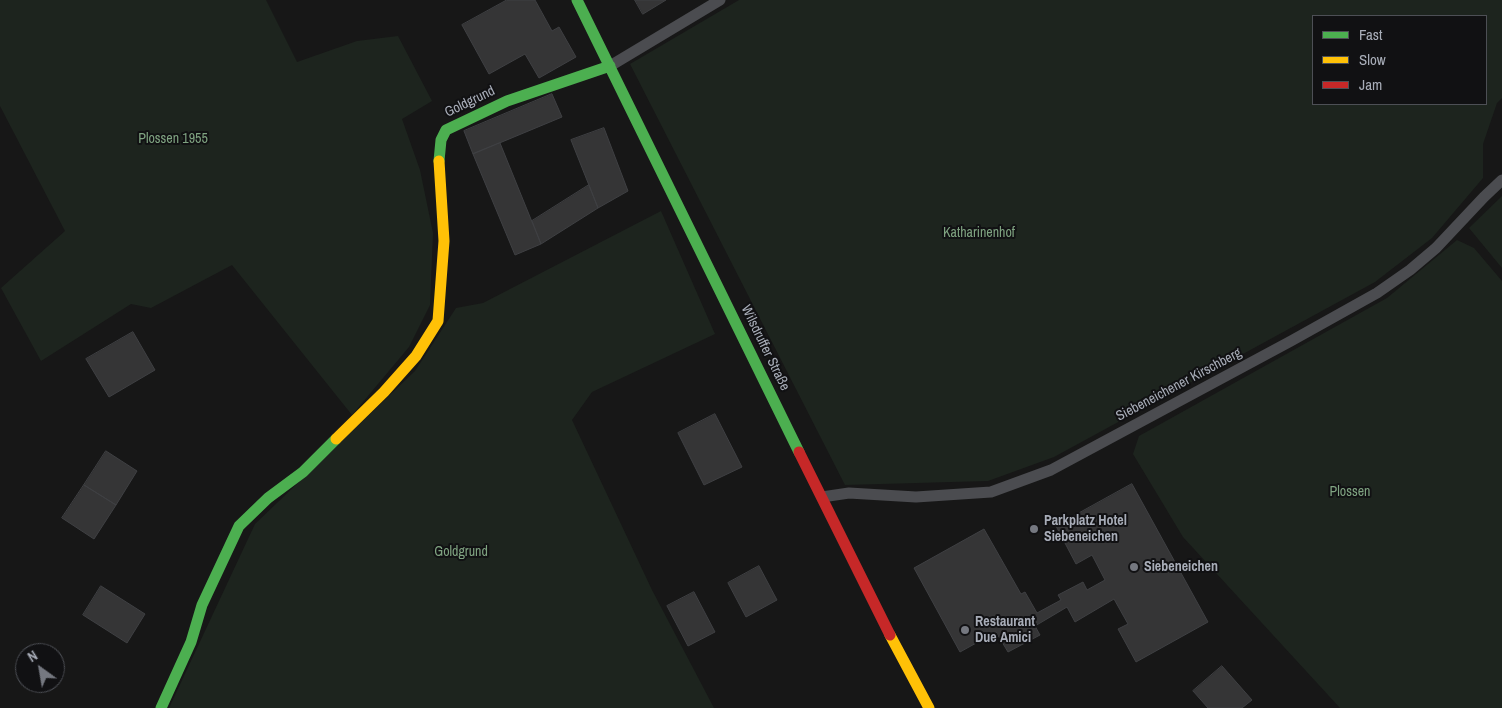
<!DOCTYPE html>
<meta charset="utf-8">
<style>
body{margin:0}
#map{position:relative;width:1502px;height:708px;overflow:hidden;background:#171717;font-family:"Archivo Narrow",sans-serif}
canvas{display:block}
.legend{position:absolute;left:1312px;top:15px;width:175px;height:90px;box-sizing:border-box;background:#111113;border:1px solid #4d4f55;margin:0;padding:6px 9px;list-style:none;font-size:15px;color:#a8adb8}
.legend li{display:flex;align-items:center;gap:10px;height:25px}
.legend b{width:25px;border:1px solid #4d4f55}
.north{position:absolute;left:15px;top:643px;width:50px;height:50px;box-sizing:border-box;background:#111113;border:1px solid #4d4f55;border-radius:50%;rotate:328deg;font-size:14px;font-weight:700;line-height:20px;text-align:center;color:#a8adb8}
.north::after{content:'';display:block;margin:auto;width:18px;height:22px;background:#757880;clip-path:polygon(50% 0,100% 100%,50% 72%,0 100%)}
</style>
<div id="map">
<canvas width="1502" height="708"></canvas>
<ul class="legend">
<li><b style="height:6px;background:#4caf50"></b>Fast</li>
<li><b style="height:6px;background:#ffc107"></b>Slow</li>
<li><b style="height:6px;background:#c62828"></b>Jam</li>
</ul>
<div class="north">N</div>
</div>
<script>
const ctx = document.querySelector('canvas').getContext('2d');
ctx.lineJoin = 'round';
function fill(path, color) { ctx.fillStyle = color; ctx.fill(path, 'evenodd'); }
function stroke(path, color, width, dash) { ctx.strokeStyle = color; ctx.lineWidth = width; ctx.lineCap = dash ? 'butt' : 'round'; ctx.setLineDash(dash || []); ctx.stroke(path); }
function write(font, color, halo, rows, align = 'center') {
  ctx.font = font + ' "Archivo Narrow",sans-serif'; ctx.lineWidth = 4; ctx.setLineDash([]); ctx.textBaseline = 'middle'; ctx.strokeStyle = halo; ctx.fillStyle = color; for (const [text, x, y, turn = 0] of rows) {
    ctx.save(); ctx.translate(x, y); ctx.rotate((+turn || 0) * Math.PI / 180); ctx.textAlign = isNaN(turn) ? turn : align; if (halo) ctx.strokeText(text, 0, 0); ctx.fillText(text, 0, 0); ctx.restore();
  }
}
fill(new Path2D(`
 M0 0H266L297 62 357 41 398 36 432 101 402 119 420 170 433 233 430 305 409 347 352 415 232 265 151 308 131 304 41 361 1 288 65 231 0 106Z
 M739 0H1502V98L1497 103 1483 144V178L1432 238 1375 282 1054 457 988 481 845 485 630 64ZM1313 16H1486V104H1313Z
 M1502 196V268L1469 228Z
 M661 211 715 334 592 392 572 420 652 590 714 708H169L255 524 415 371 456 308 483 303Z
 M1457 240 1474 248 1502 281V708H1340L1183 537 1133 454 1139 436 1387 298Z`), '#1d241e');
const building = new Path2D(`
 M507 0H535L552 31 559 27 576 57 539 78 525 54 489 74 462 25Z
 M635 0H666L643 14Z
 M552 94 562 117 473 154 464 131Z
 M604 128 628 191 598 208 571 140Z
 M500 143 541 244 515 255 473 154Z
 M589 185 598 208 541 244 532 221Z
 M133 332 155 370 109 397 86 359Z
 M715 414 742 467 704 485 678 433Z
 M106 451 137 471 116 505 84 485Z
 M1132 484 1208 622 1136 662 1118 629 1128 624 1114 599 1075 622 1067 607 1035 626 1040 635 1008 652 996 632 960 652 914 568 984 529 1021 594 1025 592 1037 613 1061 600 1058 595 1083 582 1087 590 1105 580 1092 555 1076 564 1056 526Z
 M84 485 116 505 94 539 62 518Z
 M759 566 777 600 746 617 728 583Z
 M101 586 145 614 127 643 83 615Z
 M694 592 715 632 688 646 667 606Z
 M1222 666 1252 700 1242 708H1208L1193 691Z`);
fill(building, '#353536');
stroke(building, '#3f4043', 1);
stroke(new Path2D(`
 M610 66 720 0
 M822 497 849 493 916 497 991 492 1051 470 1291 341 1377 293 1410 270 1436 248 1484 197 1502 180`), '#4b4c50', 11);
stroke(new Path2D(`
 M577 0 799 452
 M439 161 441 140 446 130 507 101 610 66
 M161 708 191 642 202 605 239 526 268 498 303 472 336 439`), '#4caf50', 11);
stroke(new Path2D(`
 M336 439 384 392 416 356 438 321 444 241 439 161
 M890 635 929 708`), '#ffc107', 11);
stroke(new Path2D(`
 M799 452 890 635`), '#c62828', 11);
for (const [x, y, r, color] of [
 [1034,529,5,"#757880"],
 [1134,567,5,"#757880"],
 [965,630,5,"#757880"]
]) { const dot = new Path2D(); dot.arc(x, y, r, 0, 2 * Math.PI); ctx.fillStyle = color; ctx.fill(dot); stroke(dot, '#111113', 2); }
write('14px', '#a8adb8', '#111113', [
 ["Goldgrund",470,102,-26],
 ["Wilsdruffer Straße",765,348,64],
 ["Siebeneichener Kirschberg",1179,385,-28]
]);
write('14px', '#7fa381', '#111113', [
 ["Plossen 1955",173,139],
 ["Katharinenhof",979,233],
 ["Plossen",1350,492],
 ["Goldgrund",461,552]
]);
write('bold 14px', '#a8adb8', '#111113', [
 ["Parkplatz Hotel",1044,521],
 ["Siebeneichen",1044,537],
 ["Siebeneichen",1144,567],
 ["Restaurant",975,622],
 ["Due Amici",975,638]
], 'left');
</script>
